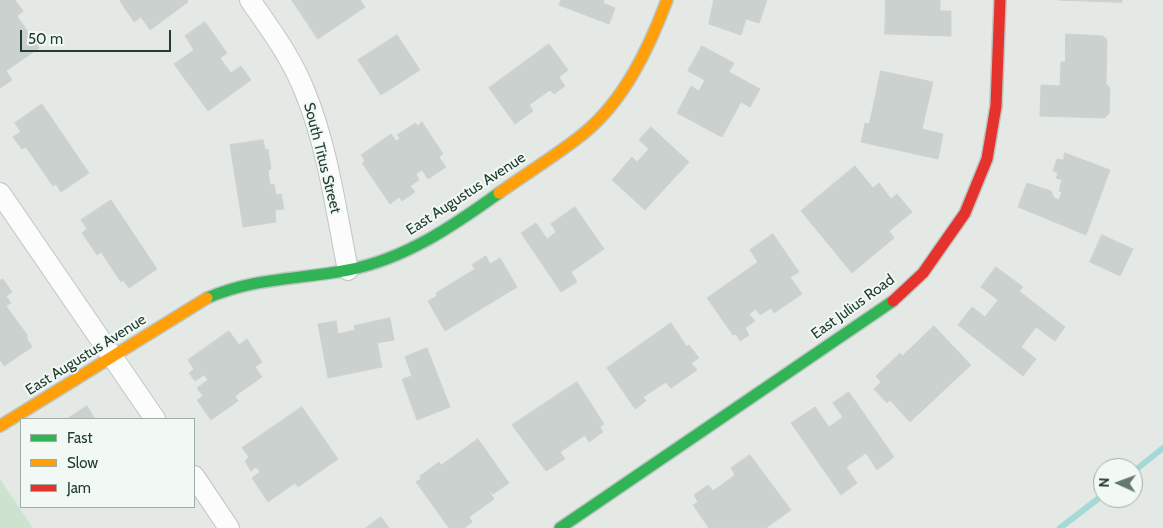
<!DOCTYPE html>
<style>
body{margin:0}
#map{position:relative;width:1163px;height:528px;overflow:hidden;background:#e4e9e6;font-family:Cabin,sans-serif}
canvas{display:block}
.legend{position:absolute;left:20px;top:418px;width:175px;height:90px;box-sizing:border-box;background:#f2f9f4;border:1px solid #9eaea6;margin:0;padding:6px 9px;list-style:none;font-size:15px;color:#213d31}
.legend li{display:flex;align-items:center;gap:10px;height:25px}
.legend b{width:25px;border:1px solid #9eaea6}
.north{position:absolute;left:1093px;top:458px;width:50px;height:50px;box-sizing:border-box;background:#f2f9f4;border:1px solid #9eaea6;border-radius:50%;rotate:272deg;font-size:14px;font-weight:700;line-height:20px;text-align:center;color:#213d31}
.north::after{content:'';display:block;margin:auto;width:18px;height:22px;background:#657970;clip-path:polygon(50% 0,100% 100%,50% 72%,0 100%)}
.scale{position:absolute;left:20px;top:30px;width:151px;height:22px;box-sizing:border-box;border:2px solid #213d31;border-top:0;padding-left:6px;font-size:15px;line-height:18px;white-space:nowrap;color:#213d31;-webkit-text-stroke:4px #f2f9f4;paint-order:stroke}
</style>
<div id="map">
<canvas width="1163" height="528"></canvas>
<ul class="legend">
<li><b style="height:6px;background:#30b455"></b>Fast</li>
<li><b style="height:6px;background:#ff9f0a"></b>Slow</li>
<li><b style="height:6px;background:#e5322d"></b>Jam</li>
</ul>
<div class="north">N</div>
<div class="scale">50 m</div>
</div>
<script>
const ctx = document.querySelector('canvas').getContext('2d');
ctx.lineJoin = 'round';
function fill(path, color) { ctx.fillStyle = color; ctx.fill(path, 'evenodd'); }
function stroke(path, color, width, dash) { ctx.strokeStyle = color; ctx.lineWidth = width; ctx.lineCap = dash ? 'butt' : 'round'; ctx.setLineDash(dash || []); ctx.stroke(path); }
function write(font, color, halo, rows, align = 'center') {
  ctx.font = font + ' Cabin,sans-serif'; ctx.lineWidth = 4; ctx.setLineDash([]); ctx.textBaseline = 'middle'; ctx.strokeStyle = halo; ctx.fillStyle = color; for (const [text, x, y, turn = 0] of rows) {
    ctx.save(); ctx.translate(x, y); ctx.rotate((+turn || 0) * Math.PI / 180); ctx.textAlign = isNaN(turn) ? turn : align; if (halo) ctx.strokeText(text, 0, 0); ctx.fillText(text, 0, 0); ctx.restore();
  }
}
fill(new Path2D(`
 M0 479 33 528H0Z`), '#cde3cf');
stroke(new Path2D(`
 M1133 472 1163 448
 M1060 528 1103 495`), '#a4d9d7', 6);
const building = new Path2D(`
 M0 0H15L23 11 17 16 39 48 6 71 12 80 0 88Z
 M122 0H187L188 2 150 30 141 17 134 22 120 1Z
 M292 0H360L365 7 318 39Z
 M561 0H604L603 3 615 8 609 24 559 5Z
 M714 0H767L759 23 746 19 741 35 709 24Z
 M886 0H940V11H951V36L885 34Z
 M1059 0H1122V2Z
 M205 22 227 53 220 58 231 73 241 66 251 80 208 111 174 64 194 50 185 36Z
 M1066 34 1103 36 1107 40 1106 84 1110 88 1109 114 1104 118 1040 116 1041 85 1060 86 1061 62H1065Z
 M397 35 420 70 381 95 358 60Z
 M549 44 568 70 559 77 565 86 554 94 550 90 529 105 533 111 515 124 489 88Z
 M702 46 734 63 729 72 760 89 750 107 741 102 722 137 677 113 691 86 699 91 705 80 688 71Z
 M881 71 933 82 922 129 943 134 938 159 861 142 865 123 869 124Z
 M42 104 89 173 61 192 56 184 53 186 26 147 22 149 13 137 21 132 15 123Z
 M422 122 443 154 439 157 446 167 428 179 422 170 416 174 419 180 410 186 415 192 402 201 399 197 390 204 362 163 365 161 361 155 391 134 396 141 400 138 397 135 415 123 418 126Z
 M651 127 689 162 645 210 612 180 632 157 637 162 649 149 639 140Z
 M263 140 265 150 268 149 271 169 268 170 270 185 274 184 276 195 281 194 284 209 275 210 276 222 243 227 230 145Z
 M1065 153 1110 170 1086 235 1018 207 1027 183 1051 191 1054 198 1059 200 1062 192 1059 191 1062 180 1056 178 1058 173 1053 171 1057 159 1063 160Z
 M855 166 873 188 879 183 891 199 897 194 912 212 889 231 894 238 852 273 801 211Z
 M111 200 157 269 129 288 123 280 121 282 101 252 97 255 82 233 87 229 81 220Z
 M575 207 604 249 571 272 577 282 561 292 521 233 536 223 547 239 556 232 551 224Z
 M773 234 799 272 790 277 802 294 774 313 771 308 760 315 756 309 749 314 755 321 745 328 749 335 740 341 736 334 733 335 707 298 758 262 750 250Z
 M1102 235 1133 249 1120 276 1090 262Z
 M486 256 490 264 500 258 517 287 445 331 428 301 437 296 436 293 475 269 472 265Z
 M996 267 1023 287 1019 291 1065 327 1055 341 1036 327 1021 347 1036 359 1023 376 958 325 972 307 985 317 998 300 981 287Z
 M3 279 12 292 6 296 11 303 6 306 28 336 26 337 32 347 4 366 0 360V281Z
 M390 318 394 340 377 343 382 367 328 378 318 324 336 321 338 334 355 330 354 326Z
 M671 323 687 347 689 345 699 358 691 363 697 370 671 388 666 382 643 397 646 401 635 409 607 368Z
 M934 326 971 365 910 422 890 400 887 403 874 389 881 382 876 376 900 353 902 356Z
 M229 331 239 345 247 339 262 362 255 367 262 377 235 396 238 401 211 420 197 400 203 396 197 388 208 380 204 375 195 381 189 373 194 369 188 360Z
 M427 348 450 407 417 420 402 379 412 376 405 357Z
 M577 382 604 424 600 427 603 432 589 442 585 435 560 452 565 459 546 471 512 425Z
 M849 392 894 457 877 470 866 453 846 467 857 483 841 495 791 423 815 407 829 427 843 417 833 403Z
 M87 406 95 419H67Z
 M302 407 338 459 298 487 295 483 268 502 252 478 260 472 256 467 251 471 245 461 249 457 242 448Z
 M478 439 509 483 493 494 489 491 494 499 469 517 472 522 464 528H449L416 482 421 479 420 476 439 462 441 465Z
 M750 455 791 510 766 528H709L693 505 698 502 694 495 708 485 713 491 735 475 731 468Z
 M381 517 389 528H366Z`);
fill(building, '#cbd1ce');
stroke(building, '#cdd2cf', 1);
const street = new Path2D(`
 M250 0C270 29 292 58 305 92 328 148 336 211 348 270
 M0 193 155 419
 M194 476 229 528`);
const fast = new Path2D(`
 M207 298C257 277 297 280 348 270 405 259 453 226 499 193
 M560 528 893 301`);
const slow = new Path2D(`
 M499 193C527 173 557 155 583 134 624 101 649 48 667 0
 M0 426 207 298`);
const jam = new Path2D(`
 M893 301 923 273 965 213 987 159 996 106 1000 0`);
stroke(street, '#c1c6c3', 22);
stroke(fast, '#bdc5c1', 14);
stroke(slow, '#bdc5c1', 14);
stroke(jam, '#bdc5c1', 14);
stroke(street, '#fbfcfb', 20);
stroke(fast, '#30b455', 11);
stroke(slow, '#ff9f0a', 11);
stroke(jam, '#e5322d', 11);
write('15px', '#213d31', '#f2f9f4', [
 ["South Titus Street",322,158,76],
 ["East Augustus Avenue",466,194,-33],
 ["East Julius Road",853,307,-36],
 ["East Augustus Avenue",86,355,-32]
]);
</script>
